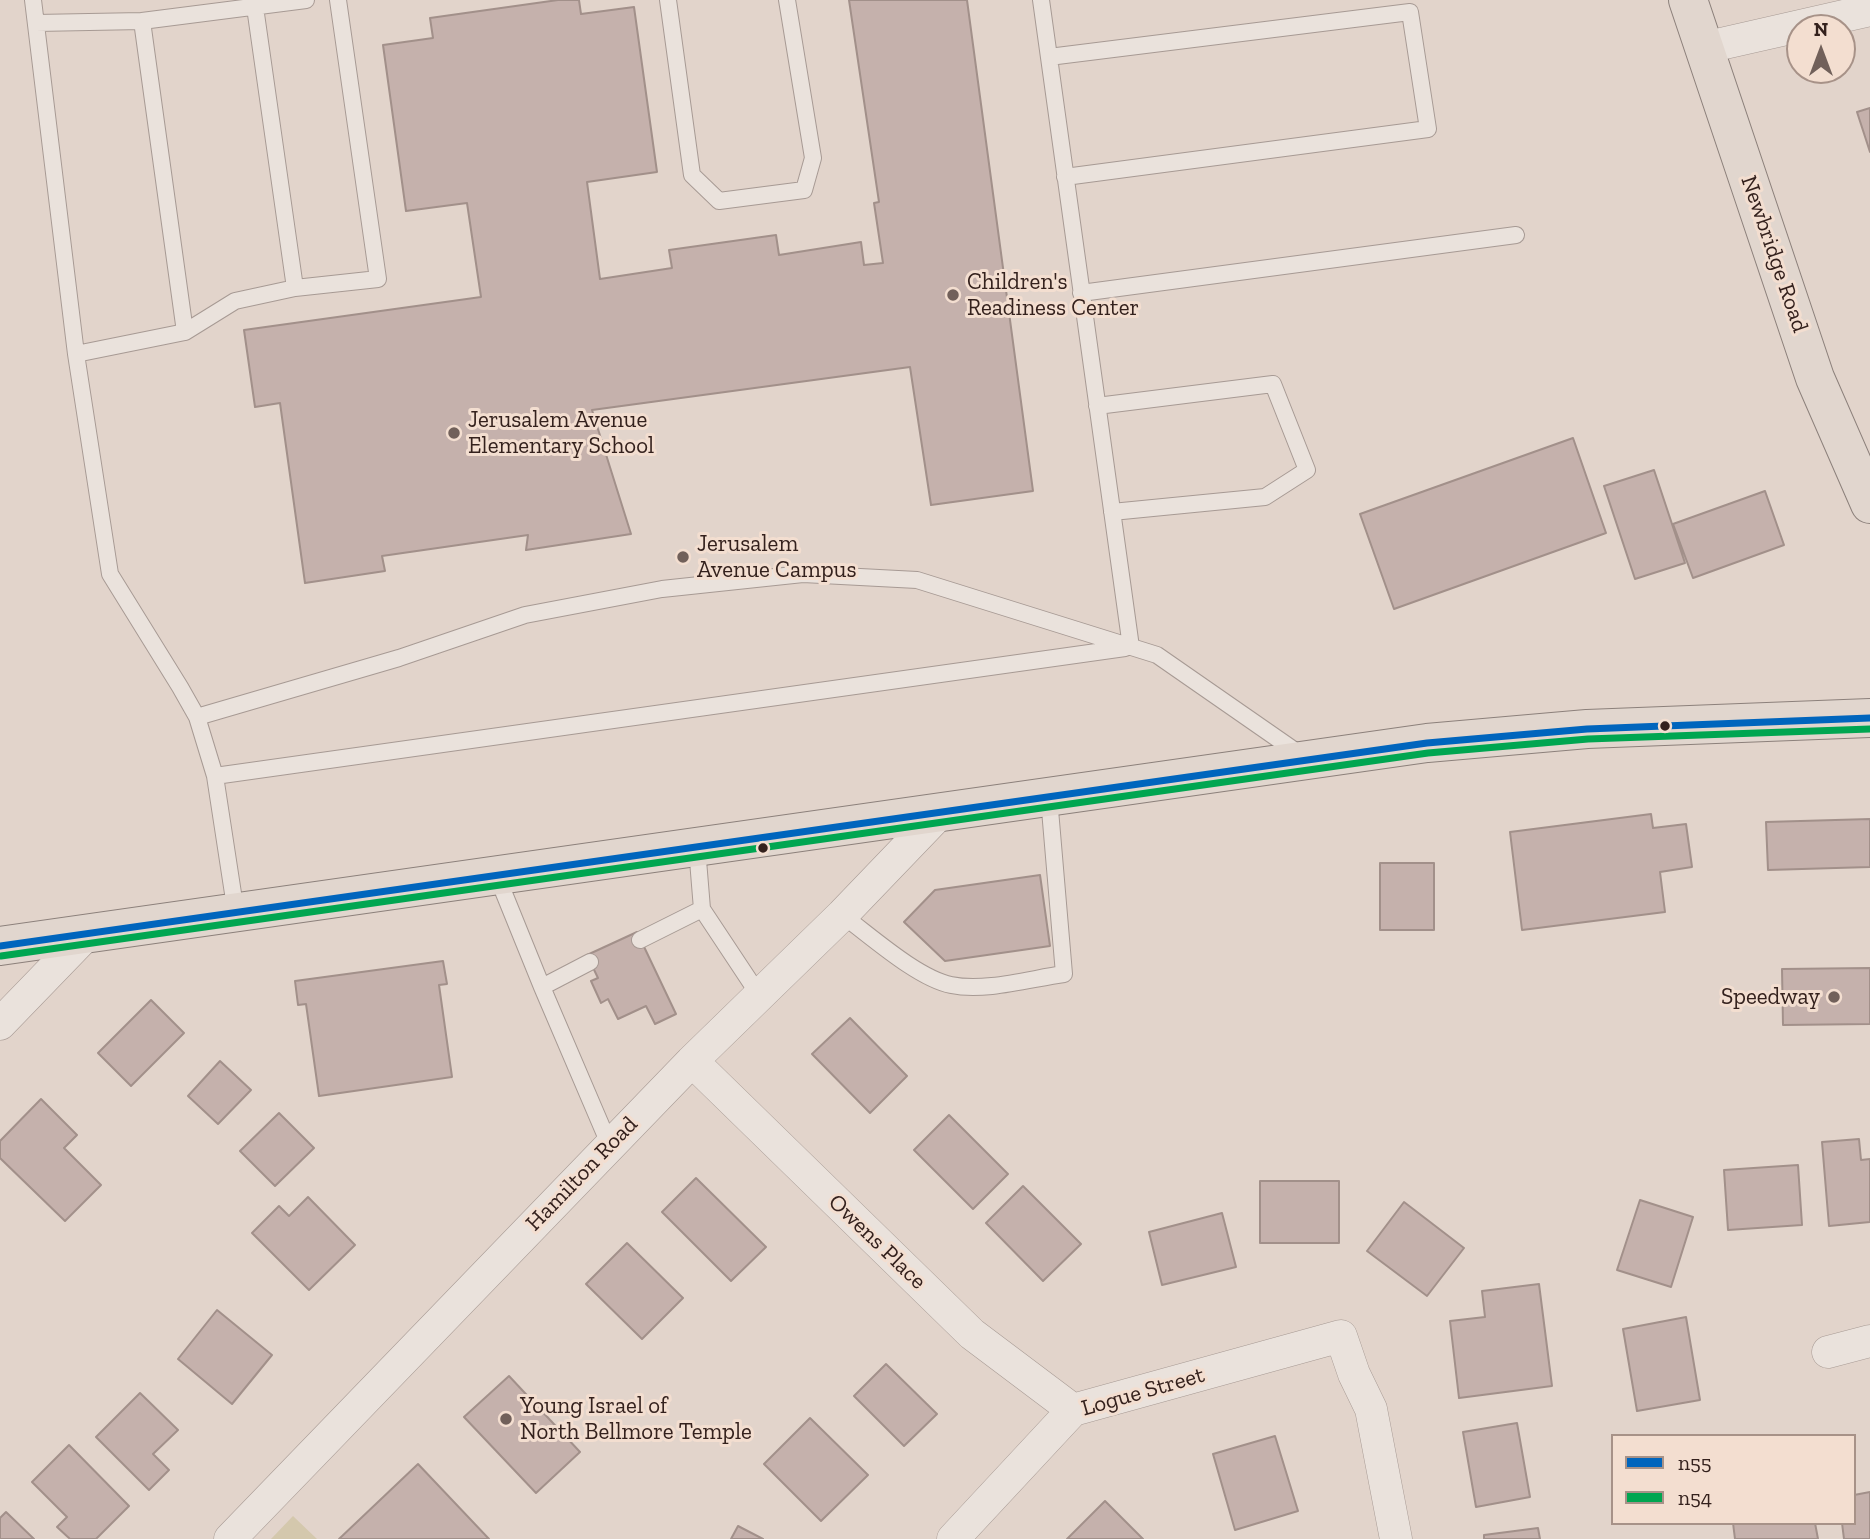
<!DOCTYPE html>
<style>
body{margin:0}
#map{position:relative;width:1870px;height:1539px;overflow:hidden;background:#e2d4cb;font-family:"Zilla Slab",serif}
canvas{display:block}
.legend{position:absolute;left:1611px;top:1434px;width:245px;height:91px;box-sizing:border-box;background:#f3ded0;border:2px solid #a79288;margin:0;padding:9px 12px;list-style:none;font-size:21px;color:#34211d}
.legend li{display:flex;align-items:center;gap:14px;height:35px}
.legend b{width:35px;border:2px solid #a79288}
.north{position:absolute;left:1786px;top:14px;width:70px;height:70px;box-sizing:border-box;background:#f3ded0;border:2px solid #a79288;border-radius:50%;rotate:0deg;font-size:19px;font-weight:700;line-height:28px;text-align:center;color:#34211d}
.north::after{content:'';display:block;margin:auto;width:24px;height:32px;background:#71605a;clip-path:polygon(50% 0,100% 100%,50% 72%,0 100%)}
</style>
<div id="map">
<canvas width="1870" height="1539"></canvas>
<ul class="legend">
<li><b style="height:9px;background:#0065bd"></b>n55</li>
<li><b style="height:9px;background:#00a651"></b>n54</li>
</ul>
<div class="north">N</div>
</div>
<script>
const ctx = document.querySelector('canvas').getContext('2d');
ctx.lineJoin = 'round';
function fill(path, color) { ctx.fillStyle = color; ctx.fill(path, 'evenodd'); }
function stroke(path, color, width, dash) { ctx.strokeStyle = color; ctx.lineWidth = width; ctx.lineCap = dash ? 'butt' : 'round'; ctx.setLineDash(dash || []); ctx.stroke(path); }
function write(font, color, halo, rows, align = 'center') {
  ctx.font = font + ' "Zilla Slab",serif'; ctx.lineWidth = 6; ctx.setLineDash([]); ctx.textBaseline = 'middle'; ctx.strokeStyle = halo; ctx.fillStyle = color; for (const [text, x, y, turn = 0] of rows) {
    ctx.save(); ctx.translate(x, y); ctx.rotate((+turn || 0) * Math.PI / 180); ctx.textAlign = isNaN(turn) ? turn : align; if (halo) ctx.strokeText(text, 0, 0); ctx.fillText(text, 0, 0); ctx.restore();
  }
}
fill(new Path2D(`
 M293 1516 317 1539H271Z`), '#d4c8ad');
const building = new Path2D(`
 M558 0H579L581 14 634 7 657 172 587 182 600 279 672 268 669 250 776 235 779 255 861 242 864 265 883 263 874 203 879 202 849 0H967L1033 491 931 505 910 367 592 410 631 534 526 550 528 535 382 556 385 571 305 583 280 403 255 407 244 330 481 297 467 203 406 211 383 45 433 38 430 18Z
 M1870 108V152L1857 112Z
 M1573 438 1606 533 1394 609 1360 514Z
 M1654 470 1685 563 1635 579 1604 486Z
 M1765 491 1784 545 1693 578 1673 524Z
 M1651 814 1653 828 1686 824 1692 867 1660 872 1665 912 1522 930 1510 832Z
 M1870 819V867L1768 870 1766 822Z
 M1380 863H1434V930H1380Z
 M1040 875 1050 946 945 961 904 922 935 890Z
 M637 932 676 1014 655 1024 646 1006 618 1019 608 999 601 1003 591 981 598 978 587 955Z
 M443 961 447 984 439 985 452 1077 319 1096 306 1004 298 1005 295 981Z
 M1870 968V1024L1783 1025 1782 969Z
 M151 1000 184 1033 131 1086 98 1053Z
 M850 1018 907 1076 870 1113 812 1054Z
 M220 1061 251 1090 218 1124 188 1096Z
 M41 1099 77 1135 64 1148 101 1185 65 1221 0 1158V1141Z
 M279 1113 314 1148 275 1186 240 1151Z
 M949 1115 1008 1174 973 1209 914 1150Z
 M1859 1139 1861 1160 1870 1159V1222L1829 1226 1822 1142Z
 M1798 1165 1802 1225 1728 1230 1724 1170Z
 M696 1178 766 1247 731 1281 662 1212Z
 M1260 1181H1339V1243H1260Z
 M1023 1186 1081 1244 1043 1281 986 1223Z
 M308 1197 355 1245 309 1290 252 1233 279 1206 289 1216Z
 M1640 1200 1693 1217 1671 1287 1617 1270Z
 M1404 1202 1464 1248 1427 1296 1367 1251Z
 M1222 1213 1236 1267 1162 1285 1149 1232Z
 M627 1243 683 1298 642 1339 586 1284Z
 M1539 1284 1552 1386 1459 1398 1450 1321 1485 1317 1482 1291Z
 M217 1310 272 1355 232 1404 178 1359Z
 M1686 1317 1700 1400 1637 1411 1623 1329Z
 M886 1364 937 1414 904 1446 854 1396Z
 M509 1376 580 1452 536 1493 464 1417Z
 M140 1393 178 1430 153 1454 169 1470 149 1490 96 1437Z
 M810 1418 868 1475 821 1521 764 1464Z
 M1517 1423 1530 1497 1476 1507 1463 1432Z
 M1275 1436 1298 1511 1235 1530 1213 1454Z
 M69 1445 129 1506 96 1539H70L57 1527 67 1517 32 1482Z
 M418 1464 489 1539H339Z
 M1870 1492V1539H1844L1842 1523H1854V1495Z
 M1105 1501 1143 1539H1067Z
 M6 1512 34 1539H0V1518Z
 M1733 1523H1815L1818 1539H1735Z
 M738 1526 763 1539H731Z
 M1538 1528 1540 1539H1484V1535Z`);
fill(building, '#c5b1ac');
stroke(building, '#a2908a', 2);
const service = new Path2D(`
 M33 0 76 354 110 574 180 687 197 717
 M668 0 692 175 719 201 804 190 813 158 787 0
 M1041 0 1131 647
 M142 21 185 332
 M36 23 142 21 306 0
 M1049 57 1410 12 1428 129 1065 177
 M295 288 378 279 338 0
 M1081 293 1516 235
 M76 354 185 332 235 301 295 288 255 7
 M1097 406 1273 384 1307 470 1265 497 1112 512
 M215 776 1125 648
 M697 848 702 909 759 995
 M497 876 542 987 610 1146
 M236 913 215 776 197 717 399 658 525 615 662 589 803 574 917 580 1157 655 1301 755
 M842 915C871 936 917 978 951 985 985 992 1029 979 1064 974L1049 798
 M640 940 702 909
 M542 987 590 962`);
const minor = new Path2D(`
 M1703 48 1870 10
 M0 1024 87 934
 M692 1061 972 1334 1073 1410
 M1828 1352 1870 1341
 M230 1539 692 1061 842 915 939 814
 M953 1539 1073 1410 1341 1336 1354 1374 1371 1409 1396 1539`);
const primary = new Path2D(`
 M1688 0 1815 378 1870 504
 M0 946 1427 743 1587 729 1870 718`);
stroke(service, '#a79a94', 18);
stroke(minor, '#a79a94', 33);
stroke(primary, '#8c807b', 40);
stroke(service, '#eae2dc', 16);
stroke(minor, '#eae2dc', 32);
stroke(primary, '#e1d6ce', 38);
stroke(new Path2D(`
 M0 946 1427 743 1587 729 1870 718`), '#0065bd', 7);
stroke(new Path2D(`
 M1 956 1428 753 1588 739 1870 729`), '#00a651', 7);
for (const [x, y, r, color] of [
 [953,295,7,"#71605a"],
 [454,433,7,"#71605a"],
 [683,557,7,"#71605a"],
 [1665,726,6,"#34211d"],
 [763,848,6,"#34211d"],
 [1834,997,7,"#71605a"],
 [506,1419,7,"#71605a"]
]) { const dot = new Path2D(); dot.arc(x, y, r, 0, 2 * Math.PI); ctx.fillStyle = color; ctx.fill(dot); stroke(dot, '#f3ded0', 2.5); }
write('23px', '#34211d', '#f3ded0', [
 ["Newbridge Road",1774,254,71],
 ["Hamilton Road",582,1174,-46],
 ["Owens Place",877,1242,44],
 ["Logue Street",1143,1392,-16]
]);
write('23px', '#34211d', '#f3ded0', [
 ["Children's",967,282],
 ["Readiness Center",967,308],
 ["Jerusalem Avenue",468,420],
 ["Elementary School",468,446],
 ["Jerusalem",697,544],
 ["Avenue Campus",697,570],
 ["Speedway",1820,997,"right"],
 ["Young Israel of",520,1406],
 ["North Bellmore Temple",520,1432]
], 'left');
</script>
